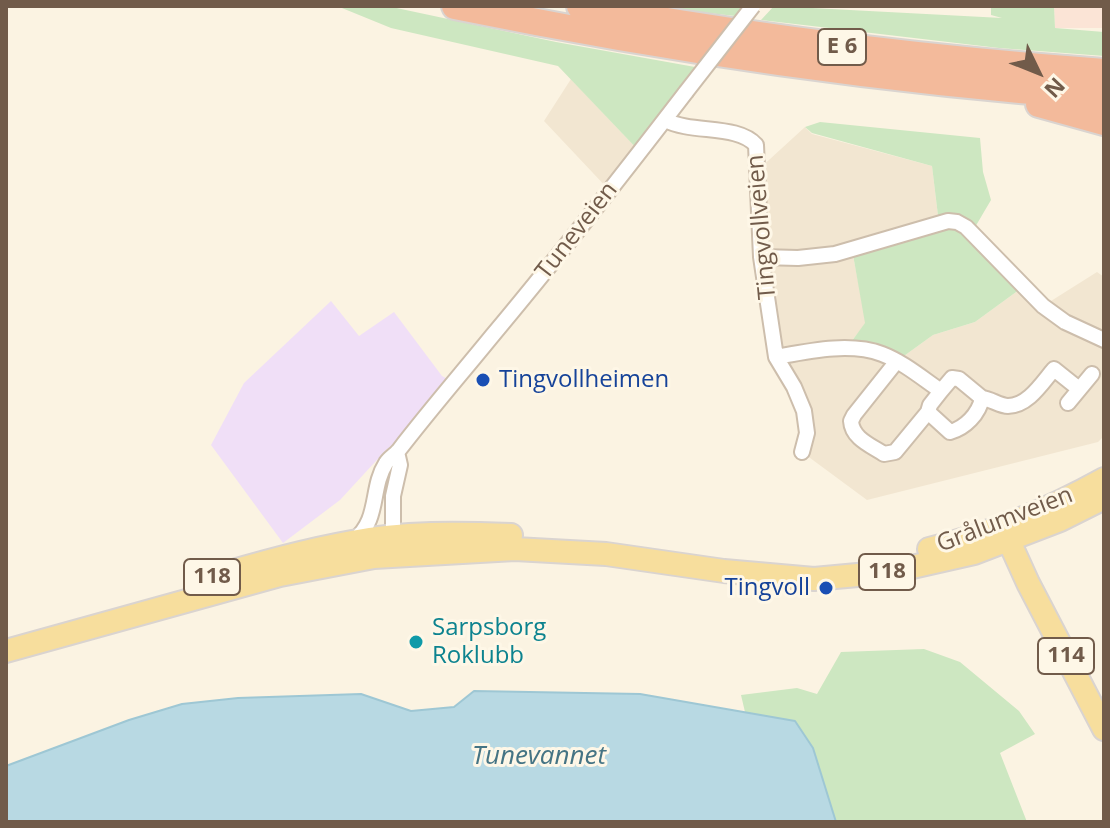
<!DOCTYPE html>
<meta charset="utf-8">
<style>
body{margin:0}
#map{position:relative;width:1110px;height:828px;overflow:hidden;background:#fbf3e2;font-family:"Open Sans",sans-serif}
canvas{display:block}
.frame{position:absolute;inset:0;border:8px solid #715b4a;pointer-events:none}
.north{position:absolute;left:998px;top:32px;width:80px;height:80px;-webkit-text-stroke:6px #fef7e7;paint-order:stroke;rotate:133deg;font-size:22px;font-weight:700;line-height:32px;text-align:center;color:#715b4a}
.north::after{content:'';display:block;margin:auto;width:28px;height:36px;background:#715b4a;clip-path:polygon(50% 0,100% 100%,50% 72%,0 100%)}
</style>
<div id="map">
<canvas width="1110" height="828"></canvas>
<div class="frame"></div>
<div class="north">N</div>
</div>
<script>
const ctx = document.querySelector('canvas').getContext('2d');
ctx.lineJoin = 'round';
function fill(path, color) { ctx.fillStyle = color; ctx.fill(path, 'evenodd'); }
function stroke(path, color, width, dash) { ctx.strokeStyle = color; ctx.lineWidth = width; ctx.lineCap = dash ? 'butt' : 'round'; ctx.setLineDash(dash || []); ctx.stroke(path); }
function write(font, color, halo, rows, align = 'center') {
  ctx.font = font + ' "Open Sans",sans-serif'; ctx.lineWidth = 6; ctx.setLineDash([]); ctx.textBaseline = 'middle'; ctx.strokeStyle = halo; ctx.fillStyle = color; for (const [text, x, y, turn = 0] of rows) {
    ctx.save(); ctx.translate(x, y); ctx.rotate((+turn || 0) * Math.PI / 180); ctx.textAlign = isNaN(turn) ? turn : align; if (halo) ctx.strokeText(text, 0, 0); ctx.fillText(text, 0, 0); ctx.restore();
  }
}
fill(new Path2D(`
 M571 79 640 152 609 190 544 121Z
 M805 127 812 134 932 166 939 224 852 250 866 323 846 348 897 361 933 335 975 322 1023 287 1043 306 1097 272 1104 277V436L1098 442 867 500 802 452 807 433 776 357 758 170Z`), '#f2e6d1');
fill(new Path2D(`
 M1054 6H1104V28H1055Z`), '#fbe4d6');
fill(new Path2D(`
 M331 301 359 336 394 312 442 376 453 382 407 437 387 449 340 500 283 543 211 445 244 383Z`), '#f0dff7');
fill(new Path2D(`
 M337 6H387L556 42 695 67 686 92 640 152 558 66 391 28Z
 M646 6H743L735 16Z
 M774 6 1002 18 991 15V6H1054L1055 28 1104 32V56L999 48 761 20Z
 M820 122 980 138 983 172 991 200 971 234 1023 287 975 322 933 335 897 361 846 349 865 323 852 249 939 224 932 166 812 133 805 127Z
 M924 649 960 662 1019 711 1035 734 1000 753 1027 822H836L813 748 795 721 745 712 741 695 797 688 817 694 841 652Z`), '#cde7c1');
const water = new Path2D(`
 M474 691 640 694 795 721 813 748 836 822H6V766L129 720 182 704 238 698 361 694 411 711 454 707Z`);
fill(water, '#b8d9e3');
stroke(water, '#9ec7d4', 2);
const street = new Path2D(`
 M665 120C693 134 737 124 756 145L761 257 776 357 794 387 804 411 807 433 802 452
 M761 257 798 258 835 254 948 221 957 222 966 227 1043 306 1065 322 1104 340
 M776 357C809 351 850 342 882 354 903 362 922 378 941 391L930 405 928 412 950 432C965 428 979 414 982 398L959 379 952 378 941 391
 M897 361 854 415 851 421C852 438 870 445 884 454L895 452 928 412
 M982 398C991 399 1000 406 1008 406 1028 406 1042 383 1054 369L1079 389
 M1068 403 1092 374
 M354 540C380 520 370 488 386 463 389 458 395 455 399 450 429 411 461 374 492 336 559 256 623 174 686 92
 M388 542 393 536V496L400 465 397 452`);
const primary = new Path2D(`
 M1004 530 1028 583 1104 729
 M929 549C989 534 1050 509 1104 479
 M203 580C252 565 301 551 352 542 403 532 459 533 511 535
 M6 651 280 575 374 557 515 549 606 554 724 571 814 579 890 572 974 553 1060 520 1104 498`);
const highway = new Path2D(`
 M455 6C670 50 886 81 1104 97
 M580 6C754 38 928 59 1104 72
 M1039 104 1104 122`);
stroke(street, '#cdbeac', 18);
stroke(primary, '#dad4d0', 26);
stroke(highway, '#dad4d0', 30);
stroke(street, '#fff', 14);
stroke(primary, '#f7de9d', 22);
stroke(highway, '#f3ba9b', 26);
const streetBridge = new Path2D(`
 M686 92 753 6`);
stroke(streetBridge, '#cdbeac', 18, []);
stroke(streetBridge, '#fff', 14);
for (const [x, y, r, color] of [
 [483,380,8,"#1a4fb4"],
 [826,588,8,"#1a4fb4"],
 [416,642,8,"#0f9aa8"]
]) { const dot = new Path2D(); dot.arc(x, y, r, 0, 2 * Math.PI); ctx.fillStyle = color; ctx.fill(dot); stroke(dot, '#fef7e7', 3); }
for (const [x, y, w] of [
 [842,47,48],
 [887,572,56],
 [212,577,56],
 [1066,656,56]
]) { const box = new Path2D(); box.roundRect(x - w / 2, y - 18, w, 36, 6); ctx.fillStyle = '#fef7e7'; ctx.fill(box); stroke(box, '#715b4a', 2); }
write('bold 22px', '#715b4a', null, [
 ["E 6",842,47],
 ["118",887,572],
 ["118",212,577],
 ["114",1066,656]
]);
write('24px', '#715b4a', '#fef7e7', [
 ["Tingvollveien",762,227,-95],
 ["Tuneveien",577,231,-52],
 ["Grålumveien",1005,520,-21]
]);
write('24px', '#164399', '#fef7e7', [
 ["Tingvollheimen",499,380],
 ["Tingvoll",810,588,"right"]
], 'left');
write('24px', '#0d838f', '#fef7e7', [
 ["Sarpsborg",432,628],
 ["Roklubb",432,656]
], 'left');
write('italic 26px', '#457484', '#fef7e7', [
 ["Tunevannet",539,757]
]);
</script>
